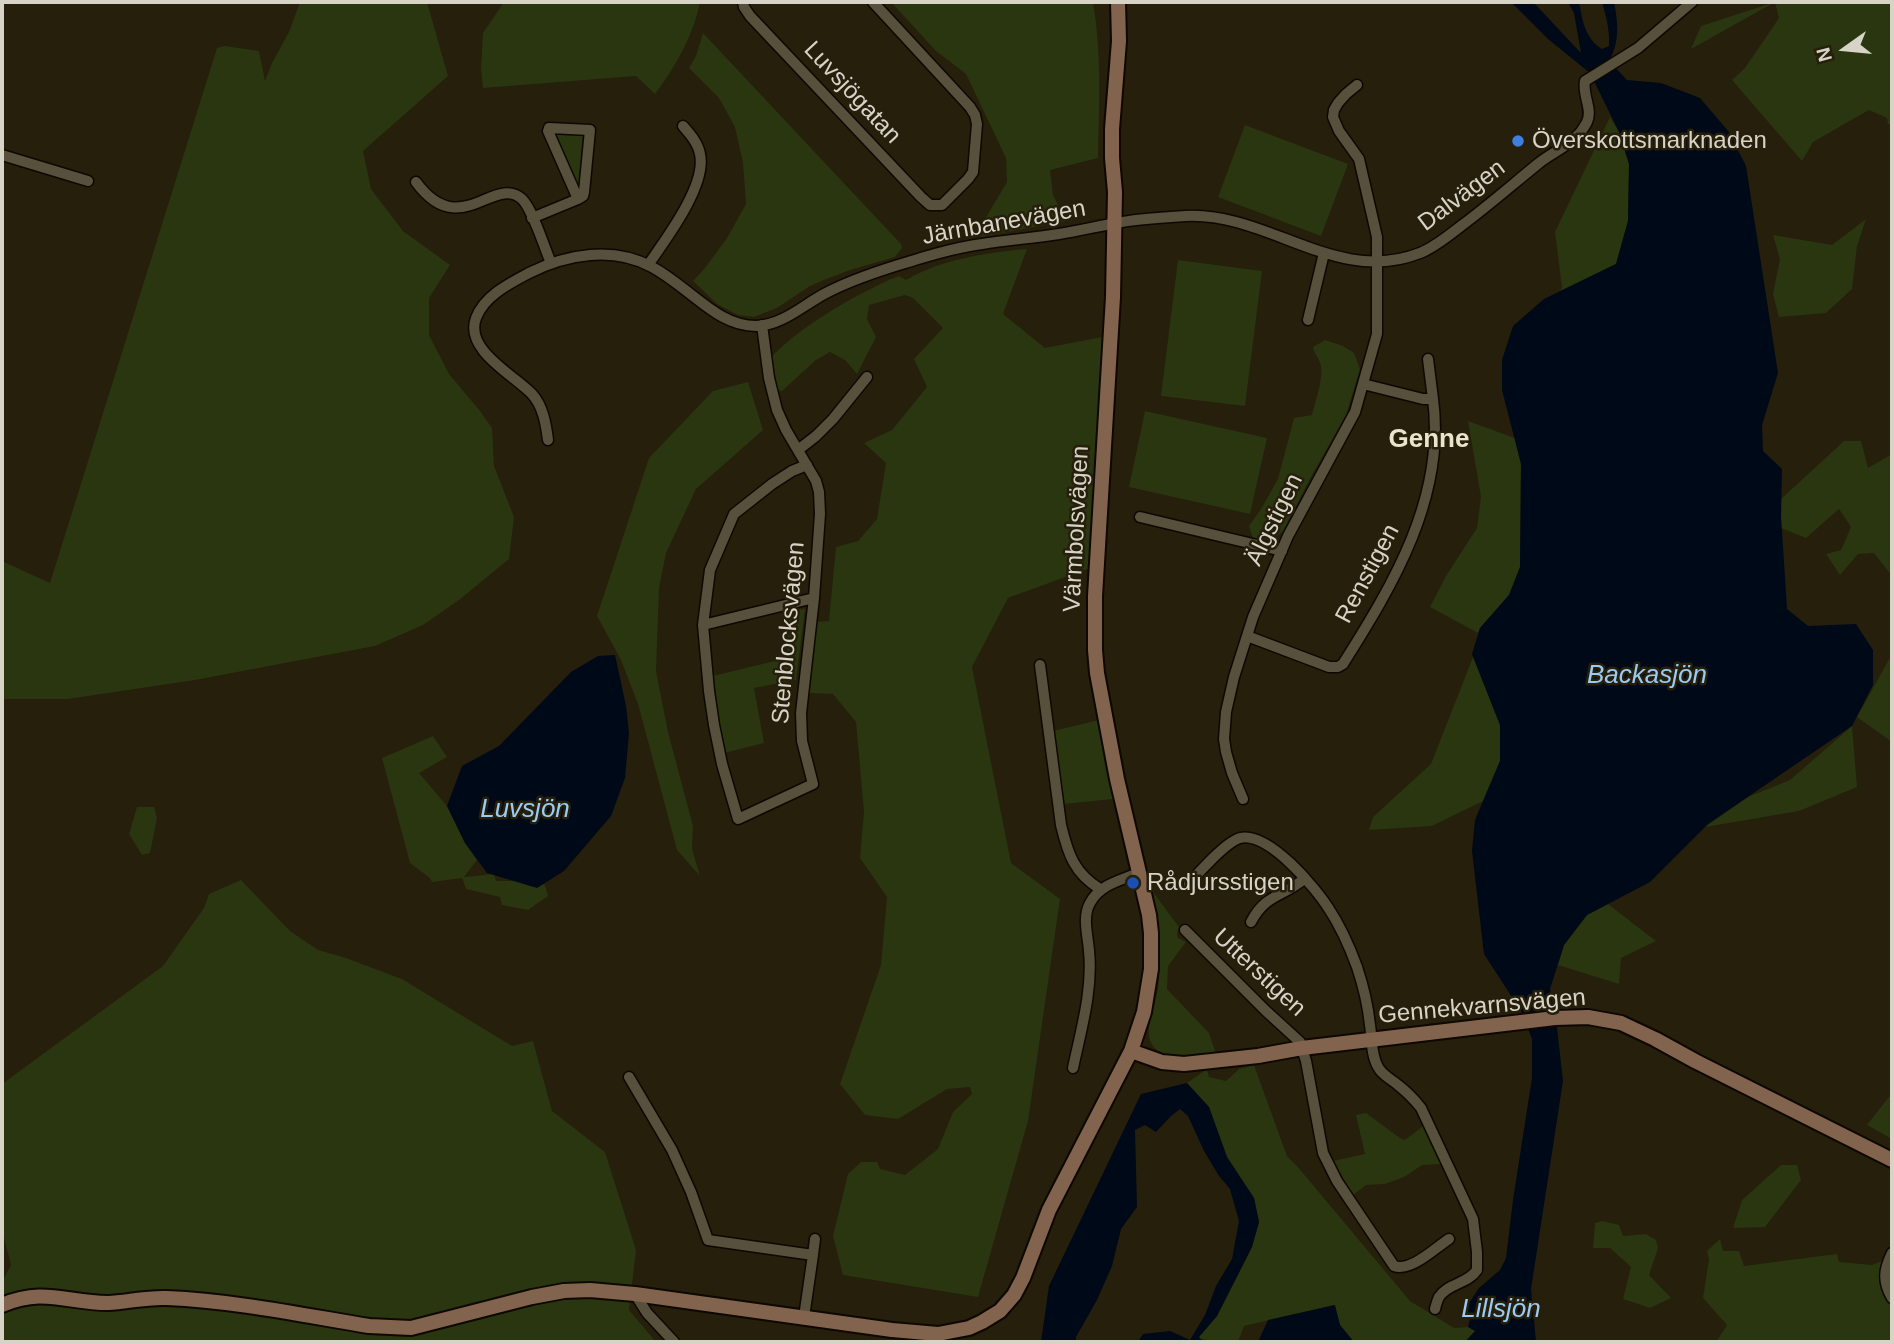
<!DOCTYPE html>
<meta charset="utf-8">
<style>
body{margin:0}
#map{position:relative;width:1894px;height:1344px;overflow:hidden;background:#251f0c;font-family:Helvetica,sans-serif}
canvas{display:block}
.frame{position:absolute;inset:0;border:4px solid #d7d3c7;pointer-events:none}
.north{position:absolute;left:1810px;top:14px;width:70px;height:70px;-webkit-text-stroke:5px #251f0c;paint-order:stroke;rotate:255deg;font-size:19px;font-weight:700;line-height:28px;text-align:center;color:#d7d3c7}
.north::after{content:'';display:block;margin:auto;width:24px;height:32px;background:#d7d3c7;clip-path:polygon(50% 0,100% 100%,50% 72%,0 100%)}
</style>
<div id="map">
<canvas width="1894" height="1344"></canvas>
<div class="frame"></div>
<div class="north">N</div>
</div>
<script>
const ctx = document.querySelector('canvas').getContext('2d');
ctx.lineJoin = 'round';
function fill(path, color) { ctx.fillStyle = color; ctx.fill(path, 'evenodd'); }
function stroke(path, color, width, dash) { ctx.strokeStyle = color; ctx.lineWidth = width; ctx.lineCap = dash ? 'butt' : 'round'; ctx.setLineDash(dash || []); ctx.stroke(path); }
function write(font, color, halo, rows, align = 'center') {
  ctx.font = font + ' Helvetica,sans-serif'; ctx.lineWidth = 5; ctx.setLineDash([]); ctx.textBaseline = 'middle'; ctx.strokeStyle = halo; ctx.fillStyle = color; for (const [text, x, y, turn = 0] of rows) {
    ctx.save(); ctx.translate(x, y); ctx.rotate((+turn || 0) * Math.PI / 180); ctx.textAlign = isNaN(turn) ? turn : align; if (halo) ctx.strokeText(text, 0, 0); ctx.fillText(text, 0, 0); ctx.restore();
  }
}
fill(new Path2D(`
 M300 2H427L448 76 363 151 371 189 403 231 450 265 429 298V335L449 374 480 411 492 428 494 466 514 517 509 559 459 600 423 625 375 646 195 680 68 699H2V561L50 583 217 48 225 46 259 51 265 81 272 63 289 32Z
 M504 2H700C694 34 675 68 655 94L636 76 483 88 481 69 483 33Z
 M891 2H1093C1102 53 1099 106 1098 158L1050 170 1053 195 1066 221 981 237 979 229 1007 182 1006 158 966 74 936 51Z
 M1775 2H1892V125L1888 124 1887 118 1869 110 1813 142 1802 161 1732 80 1745 68 1779 18 1775 2 1691 49 1701 26Z
 M703 33 901 244 902 248 895 257 850 270 824 280 810 286 777 308 754 317 738 315 717 304 693 281 705 268 727 238 746 204 743 163 735 127 719 98 689 68 696 56Z
 M1610 117 1619 132 1629 164 1628 221 1616 264 1560 291 1562 288 1555 232Z
 M1245 125 1348 164 1321 236 1218 197Z
 M557 132 583 134 579 188 555 135Z
 M1866 219 1857 246 1852 289 1826 313 1779 317 1773 294 1780 259 1773 235 1832 245Z
 M1027 249 1003 314 1045 348 1102 337 1101 382 1090 568 1008 598 972 667 1011 863 1060 899 1028 1121 978 1297 843 1275 833 1236 848 1174 861 1162H877L880 1169 905 1175 938 1149 953 1112 972 1094 970 1087 947 1089 898 1119 865 1115 840 1084 881 965 887 897 860 858 864 812 856 722 833 694 809 693 816 622 829 621 836 547 858 541 877 519 886 463 864 443 892 430 927 387 914 359 943 328 913 298 905 295 869 305 867 319 876 337 857 374 845 360 830 352 816 360 782 391 777 390 772 356C806 323 848 299 891 279L899 276 906 280C942 259 985 253 1027 249Z
 M1178 260 1262 271 1245 406 1161 396Z
 M1325 340 1343 346 1354 353 1360 369 1346 415 1312 475 1283 531 1274 539 1253 538 1249 526 1261 509 1278 479 1294 418 1312 415C1315 402 1325 375 1320 363 1318 356 1314 354 1313 347Z
 M748 382 763 430 696 489 666 553 659 588 656 671 668 732 693 826 692 849 700 876 677 850 638 704 621 660 597 616 649 458 713 391Z
 M1145 411 1267 438 1250 514 1129 487Z
 M1468 421 1515 438 1521 464 1520 567 1509 595 1480 628 1478 633 1430 607 1446 576 1477 528 1481 497Z
 M1844 441H1861L1868 468 1892 454V576L1874 553 1858 554 1840 575 1826 554 1841 550 1851 527 1839 509 1806 538 1781 528V499Z
 M805 609 796 680 754 688 764 743 724 753 713 676 787 658 788 611Z
 M1892 654V742L1857 717Z
 M1473 657 1500 725V761L1483 801 1432 826 1369 830 1373 817 1431 764Z
 M1099 720 1113 799 1064 804 1053 731Z
 M1852 726 1857 787 1799 811 1705 827 1748 797 1790 780Z
 M433 736 447 757 419 773 447 806 465 843 477 860 464 877 494 874 496 881H512L527 877 545 885 548 896 528 910 502 905 500 897 466 889 462 878 432 882 430 878 410 863 382 758Z
 M137 807H154L157 818 150 853 142 855 129 834Z
 M241 880 290 931 318 950 346 958 402 979 512 1046 533 1041 552 1111 605 1152 636 1250 629 1310 656 1342H2V1282L11 1265 2 1230V1084L163 966 204 908 209 894Z
 M1153 892 1179 927 1177 934 1178 938 1186 942 1168 966 1167 989 1209 1033 1216 1054C1193 1057 1144 1065 1149 1026 1151 1014 1156 1002 1158 989 1162 957 1158 924 1153 892Z
 M1608 904 1656 941 1621 958 1619 984 1558 965 1564 945 1587 915Z
 M1254 1065 1287 1156 1297 1166 1410 1301 1454 1328 1468 1327 1476 1330 1465 1342H1354L1340 1325 1334 1305 1244 1326 1238 1342H1216L1198 1338 1217 1316 1252 1247 1259 1222 1254 1198 1227 1157 1209 1107 1187 1083 1207 1069 1209 1077 1226 1081 1239 1069Z
 M1892 1093V1139L1867 1125Z
 M1366 1113 1400 1138 1405 1140 1426 1124 1441 1164 1422 1165 1404 1177 1385 1184 1366 1185 1353 1195 1333 1161 1365 1154 1356 1115Z
 M1781 1165H1797L1801 1180 1765 1227 1733 1228 1742 1200Z
 M1602 1221 1619 1225 1623 1236 1646 1234 1656 1240 1658 1248 1649 1275 1671 1298 1650 1308 1623 1299 1631 1267 1610 1248H1593L1595 1223Z
 M1720 1239 1723 1251H1739L1744 1266 1837 1254 1839 1262 1872 1265 1892 1257V1342H1716L1727 1325 1703 1298 1709 1259 1707 1251Z`), '#2a360f');
fill(new Path2D(`
 M1511 2H1533L1581 53 1574 13 1568 2H1579C1582 19 1585 39 1602 49L1609 46C1610 30 1606 16 1602 2H1614C1618 23 1620 42 1609 61L1627 80 1661 83 1700 98 1729 132 1746 166 1778 373 1762 425 1763 451 1782 469 1781 516 1787 609 1808 626 1856 624 1873 650V685L1852 726 1708 824 1650 882 1587 915 1564 945 1550 989 1557 1028 1563 1081 1531 1289 1536 1342H1465L1475 1331 1468 1327 1470 1319 1464 1311 1479 1288 1500 1270 1506 1258 1513 1200 1532 1078V1039L1521 1011 1484 954 1472 851 1475 820 1500 761V725L1472 654 1480 628 1509 595 1520 567 1521 464 1502 390V360L1513 326 1544 299 1616 264 1628 221 1629 164 1619 132 1590 73 1548 39Z
 M615 655 626 706 629 733 625 778 611 816 564 871 537 888 487 873 465 843 447 806 462 766 499 746 571 672 598 656Z
 M1187 1083 1209 1107 1227 1157 1254 1198 1259 1222 1252 1247 1217 1316 1199 1337 1203 1342H1138L1143 1334 1170 1331 1190 1340 1205 1315 1216 1286 1232 1259 1239 1221 1230 1189 1219 1176 1204 1151 1188 1116 1180 1109 1171 1116 1156 1132 1145 1125 1135 1130 1137 1207 1121 1229 1112 1266 1097 1300 1076 1337V1342H1041L1049 1286 1141 1094Z
 M1335 1305 1340 1325 1354 1342H1258L1268 1320Z`), '#000917');
const street = new Path2D(`
 M743 2 744 7 750 16 921 197 930 205H942L968 179 973 172 977 124 975 115 970 107 873 2
 M2 155 88 181
 M416 182C460 242 494 174 522 199 533 210 544 247 551 263
 M532 218 578 199 583 196 584 192 590 130 549 128 548 131 578 199
 M648 265C666 239 707 185 700 154 698 143 690 134 683 126
 M1308 320 1324 253
 M762 325 769 378 777 410 786 430 816 481 819 492 820 514 814 598 801 713 802 741 813 784 738 819 722 764 714 725 709 691 703 625 710 570 734 514 772 484 792 471 807 465
 M1428 359 1433 399
 M548 440C546 424 543 406 532 394 514 375 464 350 476 318 484 296 510 283 529 273 567 254 613 246 652 267 667 275 680 286 693 296 712 311 731 326 756 326 783 325 803 305 826 293 847 282 870 274 892 267 921 258 952 248 982 244 1007 240 1033 238 1059 234 1085 230 1110 223 1136 220 1153 218 1169 217 1186 216 1269 212 1336 286 1420 253 1435 247 1448 236 1461 226 1488 206 1513 184 1539 163 1552 153 1568 146 1579 134 1581 132 1586 124 1587 122 1593 109 1582 95 1585 81L1638 48 1692 2
 M798 450 816 436 833 419 867 377
 M1140 517 1282 551
 M703 625 814 598
 M1247 636 1329 667H1338L1343 664C1393 585 1446 497 1433 399H1423L1363 384
 M1040 665 1061 825C1068 854 1074 873 1100 889
 M1243 799 1232 773 1226 752 1224 739 1226 712 1234 677 1253 617 1288 536 1355 412 1377 334V237L1359 159 1339 131 1333 117 1334 110 1338 103 1346 94 1357 85
 M1189 884C1198 873 1226 842 1240 838 1268 831 1316 888 1329 909 1341 927 1350 948 1357 967 1363 985 1368 1006 1370 1025 1372 1038 1371 1055 1378 1067 1382 1075 1391 1079 1398 1085 1407 1092 1414 1099 1421 1108L1473 1219 1477 1252V1270C1468 1284 1448 1283 1439 1297 1437 1301 1436 1305 1435 1309
 M1251 922C1266 893 1284 897 1305 878
 M1185 930 1266 1011 1300 1042 1306 1061 1323 1153 1337 1181 1394 1266C1411 1272 1435 1248 1449 1239
 M1073 1068C1081 1030 1093 990 1089 951 1088 936 1082 917 1090 903 1100 884 1120 881 1138 873
 M629 1077 672 1150 691 1192 708 1240 813 1255 804 1317
 M1892 1253C1884 1269 1882 1281 1892 1298
 M813 1255 815 1239
 M635 1294 647 1313 674 1342`);
const secondary = new Path2D(`
 M1131 1051 1162 1062 1184 1064 1258 1056 1302 1048 1555 1018 1588 1017 1621 1023 1655 1039 1695 1061 1892 1160
 M2 1305C44 1287 67 1303 108 1303 127 1302 147 1297 167 1298 235 1301 302 1315 369 1326L411 1328 532 1297 564 1291 590 1290 635 1294 892 1330 938 1334 969 1328 982 1322 1000 1311 1014 1295 1023 1278 1049 1210 1131 1051 1144 1012 1151 969V933L1149 915 1117 779 1097 673 1095 650V596L1113 297 1115 192 1112 158V129L1119 41 1118 2`);
stroke(street, '#0e0800', 13);
stroke(secondary, '#0e0800', 18);
stroke(street, '#57503c', 10);
stroke(secondary, '#82634e', 14);
for (const [x, y, r, color] of [
 [1518,141,7,"#3f7fe0"],
 [1133,883,7,"#1a4fb4"]
]) { const dot = new Path2D(); dot.arc(x, y, r, 0, 2 * Math.PI); ctx.fillStyle = color; ctx.fill(dot); stroke(dot, '#251f0c', 2.5); }
write('24px', '#d7d3c7', '#251f0c', [
 ["Luvsjögatan",852,93,47],
 ["Dalvägen",1462,196,-37],
 ["Järnbanevägen",1004,223,-10],
 ["Älgstigen",1275,520,-64],
 ["Värmbolsvägen",1077,529,-87],
 ["Renstigen",1368,574,-62],
 ["Stenblocksvägen",789,633,-85],
 ["Utterstigen",1259,973,43],
 ["Gennekvarnsvägen",1482,1007,-5]
]);
write('24px', '#d7d3c7', '#251f0c', [
 ["Överskottsmarknaden",1532,141],
 ["Rådjursstigen",1147,883]
], 'left');
write('bold 26px', '#ebe3cb', '#251f0c', [
 ["Genne",1429,440]
]);
write('italic 26px', '#9bcbf4', '#251f0c', [
 ["Backasjön",1647,676],
 ["Luvsjön",525,810],
 ["Lillsjön",1501,1310]
]);
</script>
